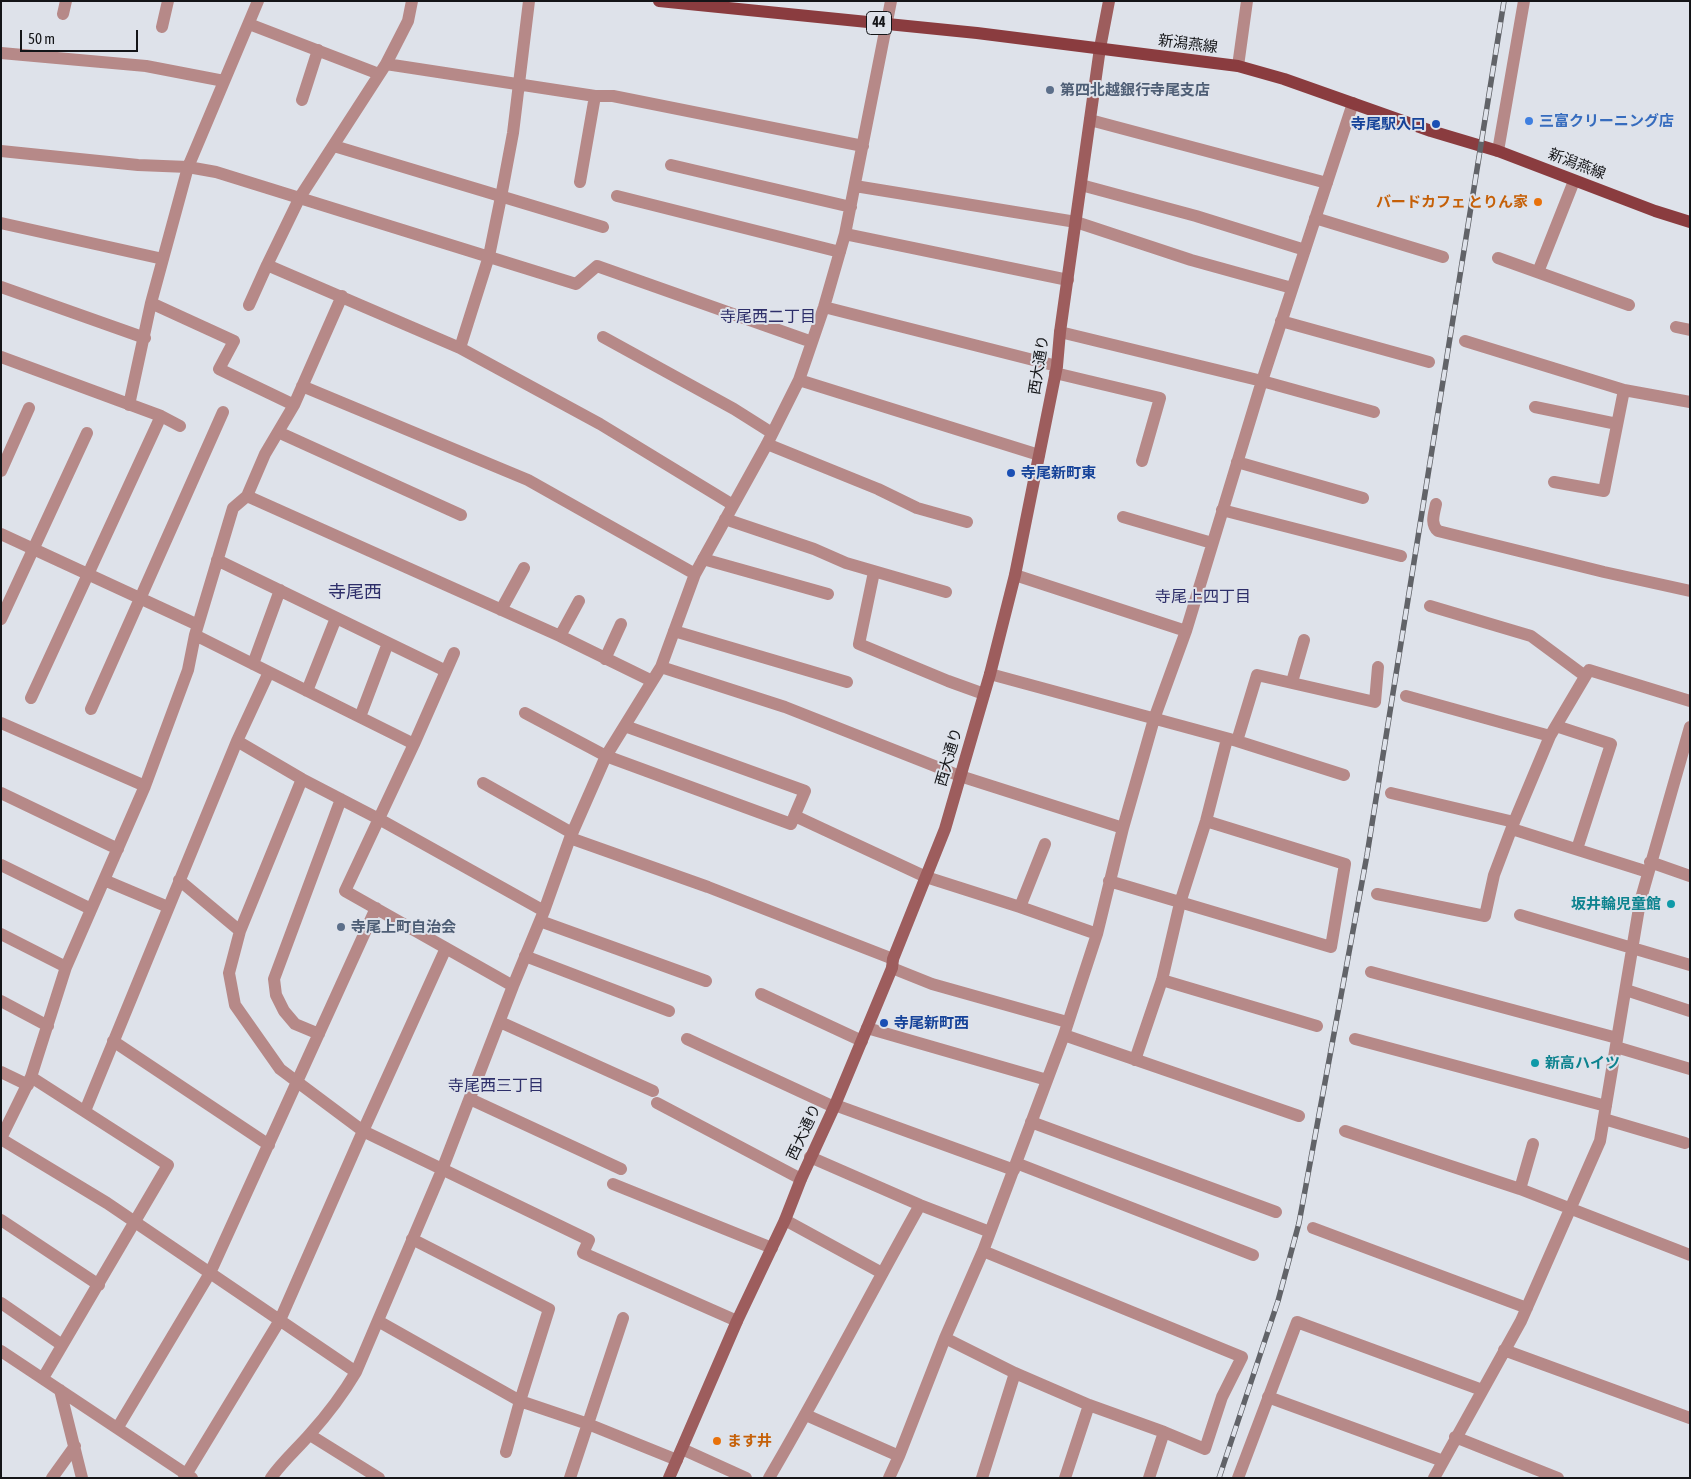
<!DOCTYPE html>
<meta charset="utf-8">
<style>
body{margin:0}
#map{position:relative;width:1691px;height:1479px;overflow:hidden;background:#dee2ea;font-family:"Asap Condensed",sans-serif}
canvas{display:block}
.frame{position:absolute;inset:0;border:2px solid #141518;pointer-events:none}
.scale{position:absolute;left:20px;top:30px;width:118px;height:22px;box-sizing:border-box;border:2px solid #141518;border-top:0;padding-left:6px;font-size:15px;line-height:18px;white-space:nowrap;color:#141518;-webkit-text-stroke:4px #dee2ea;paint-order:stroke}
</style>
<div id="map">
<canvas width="1691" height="1479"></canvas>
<div class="frame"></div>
<div class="scale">50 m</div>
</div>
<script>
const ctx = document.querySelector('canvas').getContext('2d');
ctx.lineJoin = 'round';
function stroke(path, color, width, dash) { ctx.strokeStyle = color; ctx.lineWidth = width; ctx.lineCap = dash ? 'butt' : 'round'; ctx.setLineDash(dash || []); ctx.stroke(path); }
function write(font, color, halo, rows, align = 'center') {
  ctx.font = font + ' "Asap Condensed","Noto Sans JP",sans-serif'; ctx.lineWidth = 4; ctx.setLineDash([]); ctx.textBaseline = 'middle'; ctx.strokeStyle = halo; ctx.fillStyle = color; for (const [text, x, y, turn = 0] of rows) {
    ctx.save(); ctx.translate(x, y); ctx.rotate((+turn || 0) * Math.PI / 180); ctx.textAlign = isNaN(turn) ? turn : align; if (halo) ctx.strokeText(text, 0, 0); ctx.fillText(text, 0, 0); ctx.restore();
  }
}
stroke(new Path2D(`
 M412 1 408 21 386 64 300 197 267 265 460 348 600 424 733 505
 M63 14 66 1
 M249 24 379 74
 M162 27 168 1
 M1 53 146 66 224 81
 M386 64 595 96H613L863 146
 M1238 66 1247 1
 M302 100 318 50
 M1090 120 1327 183
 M334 146 603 227
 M1 151 138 165 188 167 216 172 576 284 597 266 812 342
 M1498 151 1524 1
 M671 165 851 207
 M580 182 595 96
 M1081 185 1196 216 1305 250
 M855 186 1076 222 1191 260 1292 288
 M617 196 840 252
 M1315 218 1443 257
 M1 223 163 259
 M845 234 1068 280
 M1498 258 1629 305
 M1538 272 1574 181
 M1 287 145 338
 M151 303 234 341 219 369 294 405
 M249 305 267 265
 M824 307 1057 366
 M1281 321 1429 362
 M1676 327 1690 330
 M1060 332 1262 381 1374 412
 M603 337 734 409 772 433
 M1465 341 1624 390 1690 402
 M460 348 489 256 501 197 513 133 529 1
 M1 357 161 416 180 426
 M1055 373 1160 398 1142 461
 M799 380 1039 455
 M302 386 528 480 695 574
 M129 405 151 303 188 167 258 1
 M1535 407 1617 424
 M278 432 461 515
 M767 444 878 489 917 508 967 522
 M1237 462 1363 498
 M1 471 29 408
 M1554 482 1604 491 1624 390
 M247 496 560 636 652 681
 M1436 504C1434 514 1430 524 1438 531L1604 572 1690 591
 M1222 510 1401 556
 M1123 517 1212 543
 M725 519 814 549 846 563 946 592
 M1 534 198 625
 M703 559 828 594
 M217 560 446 671
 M874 572 859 644 948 681 984 694
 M1015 575 1186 631
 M1430 606 1531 636 1585 676
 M501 610 524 568
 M1 619 87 433
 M674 631 847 682
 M195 635 269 672 237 741 302 779 379 819 544 911
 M560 636 579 601
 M605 659 621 624
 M253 664 280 590
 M661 667 785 707 960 776 1123 828
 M269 672 414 744 345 891 513 986
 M990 674 1237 741 1344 775
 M1292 682 1304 640
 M307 691 336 618
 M1406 696 1550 736
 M31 698 161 416
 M91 709 223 412
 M525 713 606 756 791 824 805 791 625 726
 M360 717 388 643
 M1 723 145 786
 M1556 726 1611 744 1577 849
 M1237 741 1257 675 1375 702 1378 667
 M414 744 454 653
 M302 779 240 931 229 973 235 1005 280 1069 363 1131 589 1240 583 1253 737 1321
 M483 783 572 833
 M1 793 118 849
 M1391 793 1514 822
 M795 816 926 877 1020 907 1097 934
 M1512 829 1648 872
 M570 838 708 887 893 959
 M1650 862 1690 876
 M1 865 91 909
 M104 880 168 907
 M179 880 240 931
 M1109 881 1331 947 1345 864 1206 821
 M1377 894 1485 916 1494 875 1514 822 1550 736 1589 670 1690 701
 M1020 907 1045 844
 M1520 915 1690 965
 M540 921 706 981
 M1 934 66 967
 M525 956 669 1011
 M892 968 932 984 1067 1022
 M1371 972 1617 1038
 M1162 980 1317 1026
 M1626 990 1690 1011
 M761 994 862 1041
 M1 1001 48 1026
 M500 1022 653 1091
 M867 1028 1047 1080
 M319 1034 295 1024 284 1011 276 995 274 979 341 799
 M1064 1035 1299 1116
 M687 1039 834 1107
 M1355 1039 1606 1106
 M113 1041 269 1145
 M1616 1047 1690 1069
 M1135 1060 1162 980 1180 903 1206 821 1227 739
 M1 1072 28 1085
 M31 1077 168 1165 43 1378
 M470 1099 621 1169
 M657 1103 801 1179
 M835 1105 1014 1170
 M85 1111 237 741
 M1604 1119 1685 1143
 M1031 1122 1276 1212
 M1345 1131 1520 1189 1690 1255
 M1 1138 31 1077 66 967 145 786 188 670 195 635 233 508 247 496 265 454 294 405 342 296
 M1 1139 107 1203 356 1372
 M810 1157 920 1205 990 1232
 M1016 1163 1253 1255
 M613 1184 772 1248
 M1520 1189 1533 1144
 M1 1220 99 1285
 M785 1220 882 1273
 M1313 1228 1527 1308
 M412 1239 549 1309 520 1401 506 1452
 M983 1251 1242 1357 1222 1397 1205 1449 1164 1432
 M1 1303 62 1345
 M378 1321 520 1401 588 1424 677 1460
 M945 1338 1015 1373 1089 1405 1164 1432 1149 1478
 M1504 1350 1690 1418
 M1 1351 192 1478
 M60 1390 82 1478
 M1268 1397 1443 1461
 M806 1415 899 1456
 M118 1427 210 1273 376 908
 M310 1435 379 1478
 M1455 1437 1558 1478
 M682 1449 746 1478
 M52 1478 75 1446
 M184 1478 280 1320 363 1131 446 948
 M271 1478C282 1462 297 1449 310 1434 327 1415 343 1394 356 1372L442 1170 513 986 544 911 570 838 606 756 661 667 695 574 767 444 799 380 824 307 845 234 891 1
 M570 1478 623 1318
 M769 1478C822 1388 869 1296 920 1205
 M889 1478 899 1456 945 1338 983 1251 1064 1035 1097 934 1123 828 1154 719 1186 631 1262 381 1353 103
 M982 1478 1015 1373
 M1065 1478 1089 1405
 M1238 1478 1297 1322 1482 1390
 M1434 1478 1521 1321 1600 1141 1640 902 1690 727`), '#b68988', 12);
stroke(new Path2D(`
 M669 1478 737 1321 785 1220 801 1179 835 1105 892 968 893 959 945 829 990 674 1015 575 1057 366 1060 332 1100 48 1109 1`), '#9d5d5d', 12);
stroke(new Path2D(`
 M659 1 977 33 1238 66 1284 79 1431 131 1498 151 1655 211 1690 222`), '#8a3c3f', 12);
const rail = new Path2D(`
 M1219 1478 1278 1301 1299 1223 1367 855 1504 1`);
stroke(rail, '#616368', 5.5);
stroke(rail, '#dee2ea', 4, [11]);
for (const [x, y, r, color] of [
 [1050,90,5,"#5c6f8a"],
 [1529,121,5,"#3f7fe0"],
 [1436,124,5,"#1a4fb4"],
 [1538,202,5,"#e8710a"],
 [1011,473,5,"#1a4fb4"],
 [1671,904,5,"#0f9aa8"],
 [341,927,5,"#5c6f8a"],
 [884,1023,5,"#1a4fb4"],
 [1535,1063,5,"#0f9aa8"],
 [717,1441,5,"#e8710a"]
]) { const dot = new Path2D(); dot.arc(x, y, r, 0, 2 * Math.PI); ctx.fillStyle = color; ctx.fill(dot); stroke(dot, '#dee2ea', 2); }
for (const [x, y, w] of [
 [879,23,25]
]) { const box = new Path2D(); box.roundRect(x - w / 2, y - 11.5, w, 23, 4); ctx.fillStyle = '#dee2ea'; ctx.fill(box); stroke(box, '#141518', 1); }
write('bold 14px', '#141518', null, [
 ["44",879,23]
]);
write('15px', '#141518', '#dee2ea', [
 ["新潟燕線",1188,44,7],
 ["新潟燕線",1577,164,21],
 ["西大通り",1039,365,-81],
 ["西大通り",949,757,-74],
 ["西大通り",804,1132,-65]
]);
write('bold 15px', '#4e5e75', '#dee2ea', [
 ["第四北越銀行寺尾支店",1060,90],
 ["寺尾上町自治会",351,927]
], 'left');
write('bold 15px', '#366cbe', '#dee2ea', [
 ["三富クリーニング店",1539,121]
], 'left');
write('bold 15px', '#164399', '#dee2ea', [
 ["寺尾駅入口",1426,124,"right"],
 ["寺尾新町東",1021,473],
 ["寺尾新町西",894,1023]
], 'left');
write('bold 15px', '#c56008', '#dee2ea', [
 ["バードカフェ とりん家",1528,202],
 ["ます井",727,1441,"left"]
], 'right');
write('bold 15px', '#0d838f', '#dee2ea', [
 ["坂井輪児童館",1661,904],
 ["新高ハイツ",1545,1063,"left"]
], 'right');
write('16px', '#2e2f6a', '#dee2ea', [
 ["寺尾西二丁目",768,317],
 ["寺尾上四丁目",1203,597],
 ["寺尾西三丁目",496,1086]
]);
write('18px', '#2e2f6a', '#dee2ea', [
 ["寺尾西",355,592]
]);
</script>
